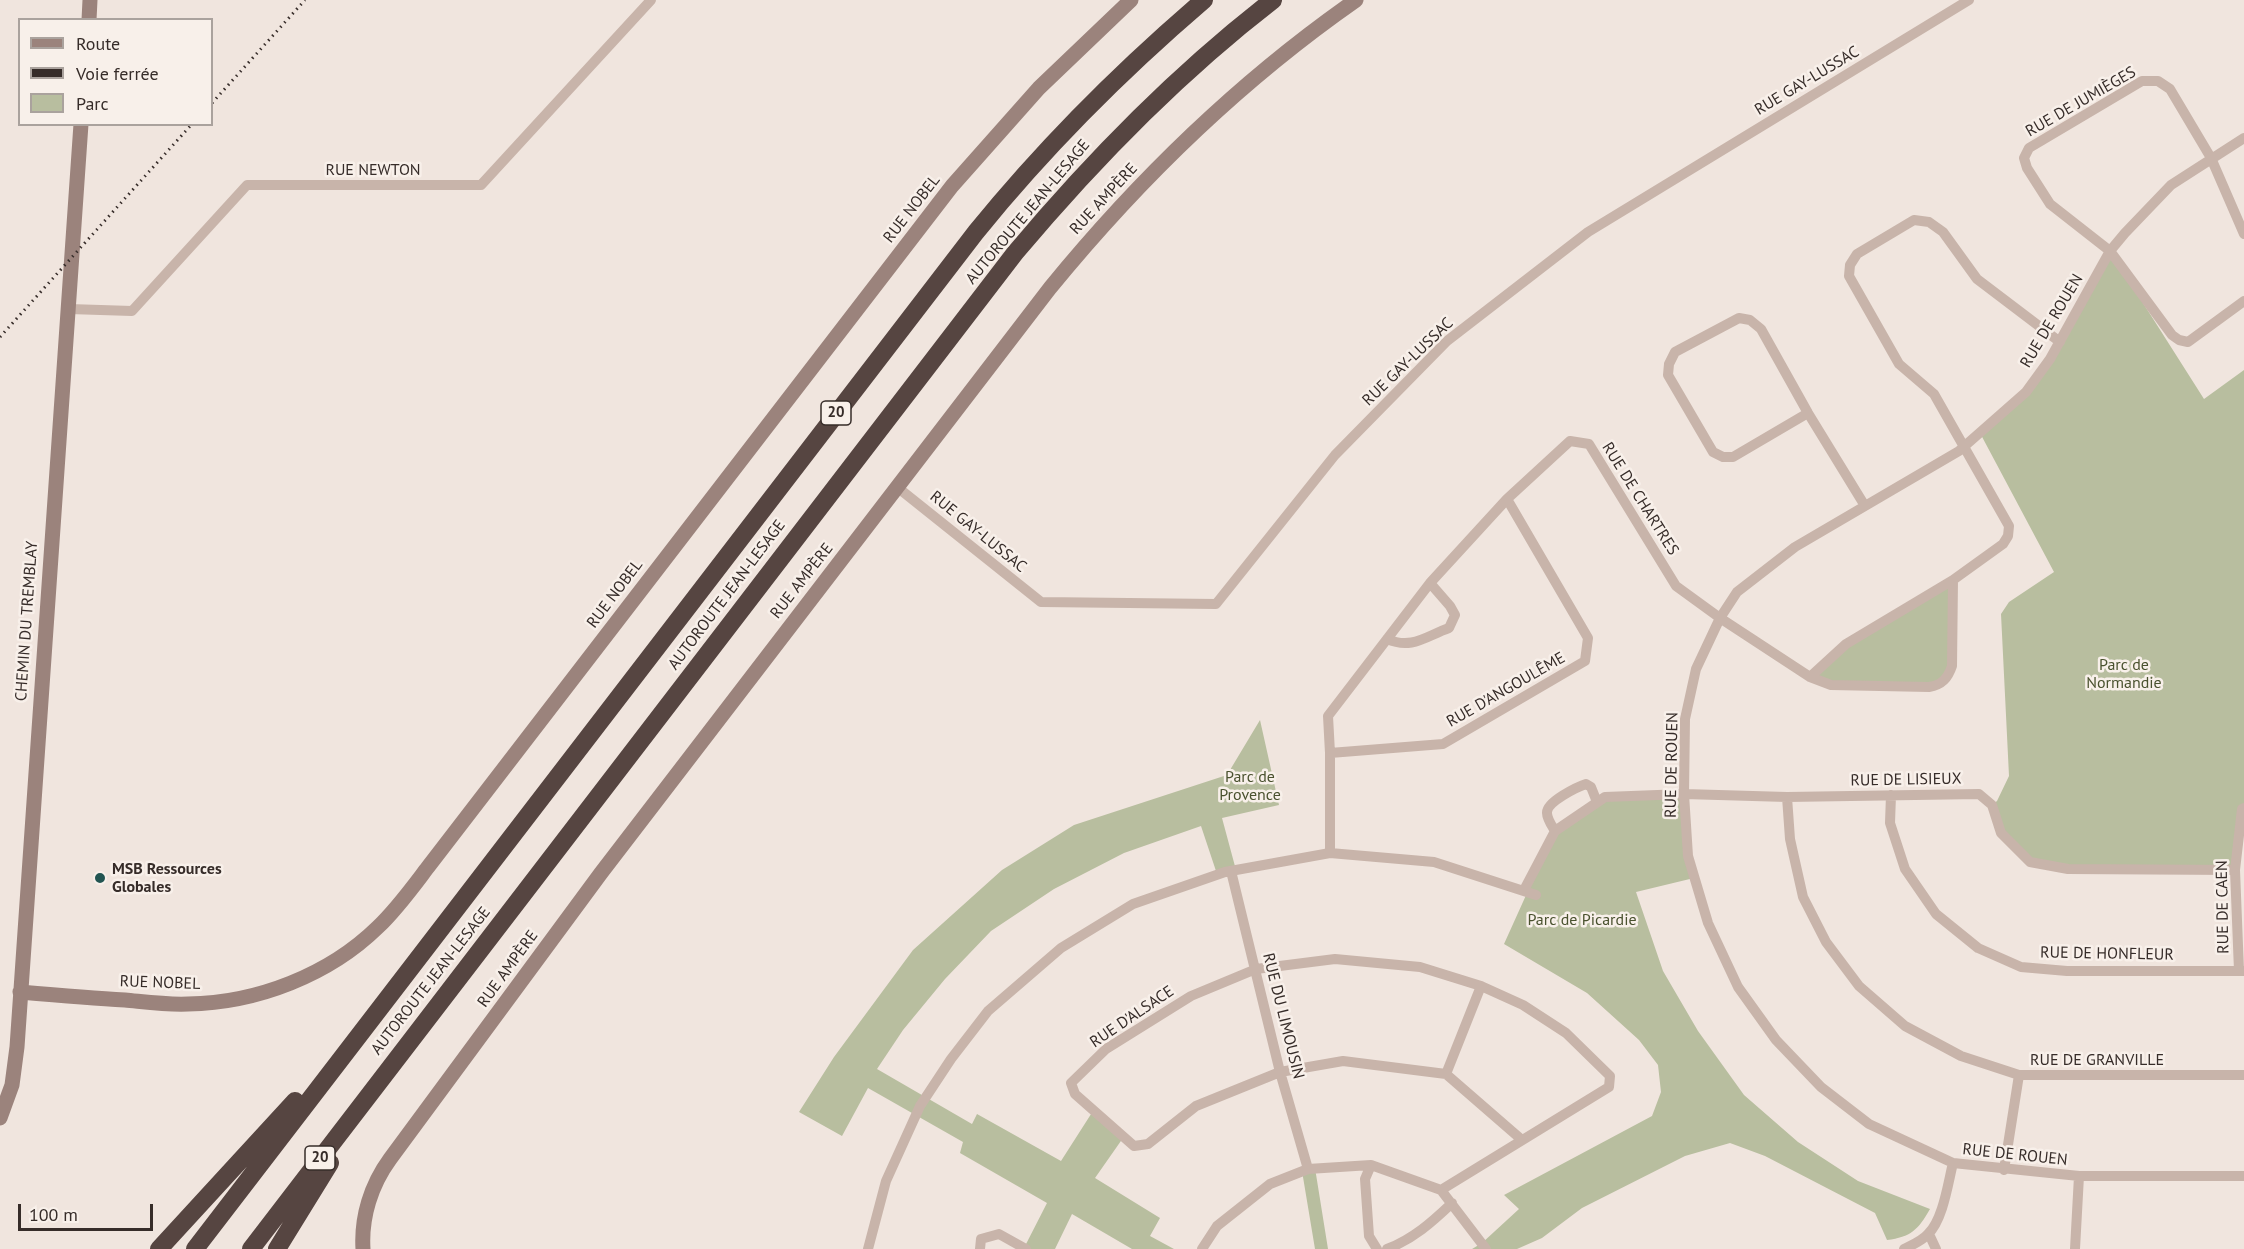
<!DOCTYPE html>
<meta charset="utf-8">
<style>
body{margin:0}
#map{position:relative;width:2244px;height:1249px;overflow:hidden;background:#f0e5de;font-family:"PT Sans",sans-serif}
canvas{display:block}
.legend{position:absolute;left:18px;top:18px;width:195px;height:108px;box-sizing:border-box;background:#f8f0ea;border:2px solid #aaa29d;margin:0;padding:8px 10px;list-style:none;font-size:18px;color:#362c29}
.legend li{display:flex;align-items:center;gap:12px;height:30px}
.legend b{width:30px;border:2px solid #aaa29d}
.scale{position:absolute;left:18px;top:1204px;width:135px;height:27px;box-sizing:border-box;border:3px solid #362c29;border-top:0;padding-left:8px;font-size:18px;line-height:21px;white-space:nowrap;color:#362c29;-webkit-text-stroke:4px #f8f0ea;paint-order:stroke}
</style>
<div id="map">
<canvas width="2244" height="1249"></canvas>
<ul class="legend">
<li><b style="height:8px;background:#9b837c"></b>Route</li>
<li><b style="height:8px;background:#362c29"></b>Voie ferrée</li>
<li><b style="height:16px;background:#b8be9f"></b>Parc</li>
</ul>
<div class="scale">100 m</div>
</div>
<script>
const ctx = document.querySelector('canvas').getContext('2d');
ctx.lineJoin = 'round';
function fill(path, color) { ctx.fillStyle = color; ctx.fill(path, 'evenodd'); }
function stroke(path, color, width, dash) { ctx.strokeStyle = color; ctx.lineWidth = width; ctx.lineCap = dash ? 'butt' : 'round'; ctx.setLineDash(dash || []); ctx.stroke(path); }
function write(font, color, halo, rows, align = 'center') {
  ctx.font = font + ' "PT Sans",sans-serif'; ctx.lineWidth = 5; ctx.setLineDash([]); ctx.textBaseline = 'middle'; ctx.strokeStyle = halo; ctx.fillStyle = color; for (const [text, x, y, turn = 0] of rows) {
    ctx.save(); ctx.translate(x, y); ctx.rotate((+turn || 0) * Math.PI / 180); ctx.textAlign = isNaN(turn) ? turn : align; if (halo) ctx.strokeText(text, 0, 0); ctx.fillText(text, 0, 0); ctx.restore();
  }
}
fill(new Path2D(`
 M2110 251 2204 399 2244 370V808L2235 870 2068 869 2030 862 2001 833 1992 805 1997 801 2009 776 2001 614 2009 602 2054 572 1980 433 2026 392Z
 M1953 580 1952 666 1937 686 1831 685 1810 677 1846 644Z
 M1260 720 1279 805 1222 818 1236 870 1217 874 1201 826 1124 853 1054 889 991 931 945 979 903 1030 877 1069 972 1124 977 1114 1061 1161 1093 1111 1123 1138 1095 1178 1160 1218 1150 1236 1174 1249H1132L1072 1214 1055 1249H1026L1024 1248 1047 1203 960 1153 963 1142 868 1088 842 1136 799 1112 834 1057 913 950 1002 870 1074 825 1227 775Z
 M1684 794 1694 878 1636 892 1663 971 1698 1031 1744 1095 1798 1142 1858 1181 1930 1209C1918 1230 1911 1237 1887 1240L1875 1213 1765 1156 1730 1143 1685 1156 1582 1208 1542 1238 1517 1249H1472L1482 1243 1519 1209 1504 1195 1652 1116 1661 1092 1658 1065 1639 1040 1587 993 1504 944 1555 831 1605 797Z
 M1315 1168 1328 1249H1315L1302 1171Z`), '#b8be9f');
stroke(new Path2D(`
 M2244 138 2171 185 2125 233 2110 251 2050 359 2026 392 1959 451 1795 547 1737 592 1720 618 1696 669 1685 719 1684 794 1688 856 1708 923 1738 987 1776 1040 1821 1087 1869 1124 1953 1163 2079 1176H2244
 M2244 234 2211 158 2170 89 2158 81H2142L2029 148 2024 158 2027 168 2050 204 2110 251 2172 335 2179 340 2188 342 2244 301
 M69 309 132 311 247 185H481L651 0
 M1808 413 1733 457H1723L1713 452 1668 375 1669 364 1675 352 1739 318 1750 320 1761 329 1808 413 1865 506
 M897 487 1041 602 1216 604 1335 455 1447 341 1588 232 1969 0
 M1387 639C1412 650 1426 636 1449 628L1455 615 1450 606 1430 583
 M1810 677 1846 644 1953 580 2003 544 2008 536 2009 526 1934 394 1899 364 1849 276 1850 265 1857 254 1914 220 1929 222 1943 232 1977 279 2060 342
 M1330 753 1443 744 1585 661 1588 638 1507 499
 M1891 795 1890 823 1905 869 1936 914 1978 948 2021 967 2067 971H2244
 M1787 797 1790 839 1803 897 1826 942 1859 986 1905 1026 1961 1056 2019 1075H2244
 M1555 831C1552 826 1547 819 1547 813 1546 802 1577 787 1586 784L1591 787 1597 802
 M1330 853V753L1328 716 1430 583 1507 499 1570 441 1589 444 1676 586 1720 618 1810 677 1831 685 1929 687C1942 685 1948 678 1952 666L1953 580
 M1231 871 1280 1072 1308 1169
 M1524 890 1555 831 1605 797 1684 794 1787 797 1979 794 1992 805 2001 833 2030 862 2068 869 2235 870
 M2239 971 2235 870 2242 809 2244 808
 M1446 1074 1481 986
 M1371 1165 1365 1179 1369 1236 1377 1249
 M2004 1170 2019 1075
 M1441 1190 1609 1087 1610 1076 1566 1033 1523 1005 1481 986 1420 967 1335 959 1256 969 1191 996 1106 1049 1071 1083 1075 1094 1134 1146 1148 1144 1196 1106 1280 1072 1343 1061 1446 1074 1522 1140
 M1929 1234 1936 1249
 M868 1249 886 1181 920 1106 951 1059 988 1011 1061 948 1133 904 1225 872 1330 853 1434 862 1536 895
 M980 1249 981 1239 999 1234 1026 1249
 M1202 1249 1217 1226 1270 1184 1308 1169 1371 1165 1441 1190 1486 1249
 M1387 1249C1413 1239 1432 1222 1452 1203
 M1904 1249C1912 1245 1922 1241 1928 1234 1943 1220 1948 1183 1953 1163
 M2075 1249 2079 1176`), '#c8b4aa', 10);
stroke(new Path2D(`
 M89 20 90 0
 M20 992C55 995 90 998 125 1000 146 1002 167 1005 188 1004 257 1003 329 975 378 927 397 909 412 888 428 867L952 186 1039 88 1131 0
 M0 1118 12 1085 17 1047 81 124
 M363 1249C361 1217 371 1185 390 1159L601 873 1050 288C1139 179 1240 81 1356 0`), '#9b837c', 15);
stroke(new Path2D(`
 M159 1249 295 1101
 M195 1249 976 232C1045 147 1121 71 1204 0
 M251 1249 1015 253C1093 160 1177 74 1273 0
 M277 1249 330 1163`), '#564541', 18);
stroke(new Path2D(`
 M212 103 305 0
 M0 337 192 124`), '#362c29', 3, [1.5, 4.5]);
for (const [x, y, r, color] of [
 [100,878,6,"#225451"]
]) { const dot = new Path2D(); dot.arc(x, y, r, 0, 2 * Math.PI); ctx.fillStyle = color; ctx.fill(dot); stroke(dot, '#f8f0ea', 2); }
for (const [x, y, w] of [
 [836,413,30],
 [320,1158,30]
]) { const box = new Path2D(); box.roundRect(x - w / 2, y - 12, w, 24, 4.5); ctx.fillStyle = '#f8f0ea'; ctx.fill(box); stroke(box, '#362c29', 1.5); }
write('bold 15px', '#362c29', null, [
 ["20",836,413],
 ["20",320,1158]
]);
write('16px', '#362c29', '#f8f0ea', [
 ["RUE GAY-LUSSAC",1807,81,-31],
 ["RUE DE JUMIÈGES",2081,102,-30],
 ["RUE NEWTON",373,170],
 ["RUE AMPÈRE",1104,199,-47],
 ["RUE NOBEL",912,209,-52],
 ["AUTOROUTE JEAN-LESAGE",1028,212,-50],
 ["RUE DE ROUEN",2052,321,-59],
 ["RUE GAY-LUSSAC",1408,362,-44],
 ["RUE DE CHARTRES",1640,499,58],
 ["RUE GAY-LUSSAC",978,532,39],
 ["RUE AMPÈRE",802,581,-52],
 ["RUE NOBEL",615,594,-53],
 ["AUTOROUTE JEAN-LESAGE",727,595,-53],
 ["CHEMIN DU TREMBLAY",27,621,-86],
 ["RUE D'ANGOULÊME",1506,690,-30],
 ["RUE DE ROUEN",1672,765,-89],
 ["RUE DE LISIEUX",1906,780,-1],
 ["RUE DE CAEN",2223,907,-91],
 ["RUE DE HONFLEUR",2107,954,1],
 ["RUE AMPÈRE",508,969,-54],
 ["AUTOROUTE JEAN-LESAGE",431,981,-52],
 ["RUE NOBEL",160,983,2],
 ["RUE DU LIMOUSIN",1283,1016,76],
 ["RUE D'ALSACE",1132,1017,-34],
 ["RUE DE GRANVILLE",2097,1060],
 ["RUE DE ROUEN",2015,1155,6]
]);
write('16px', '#4a522f', '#f8f0ea', [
 ["Parc de",2124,665],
 ["Normandie",2124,683],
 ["Parc de",1250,777],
 ["Provence",1250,795],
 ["Parc de Picardie",1582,920]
]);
write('bold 16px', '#362c29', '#f8f0ea', [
 ["MSB Ressources",112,869],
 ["Globales",112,887]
], 'left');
</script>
